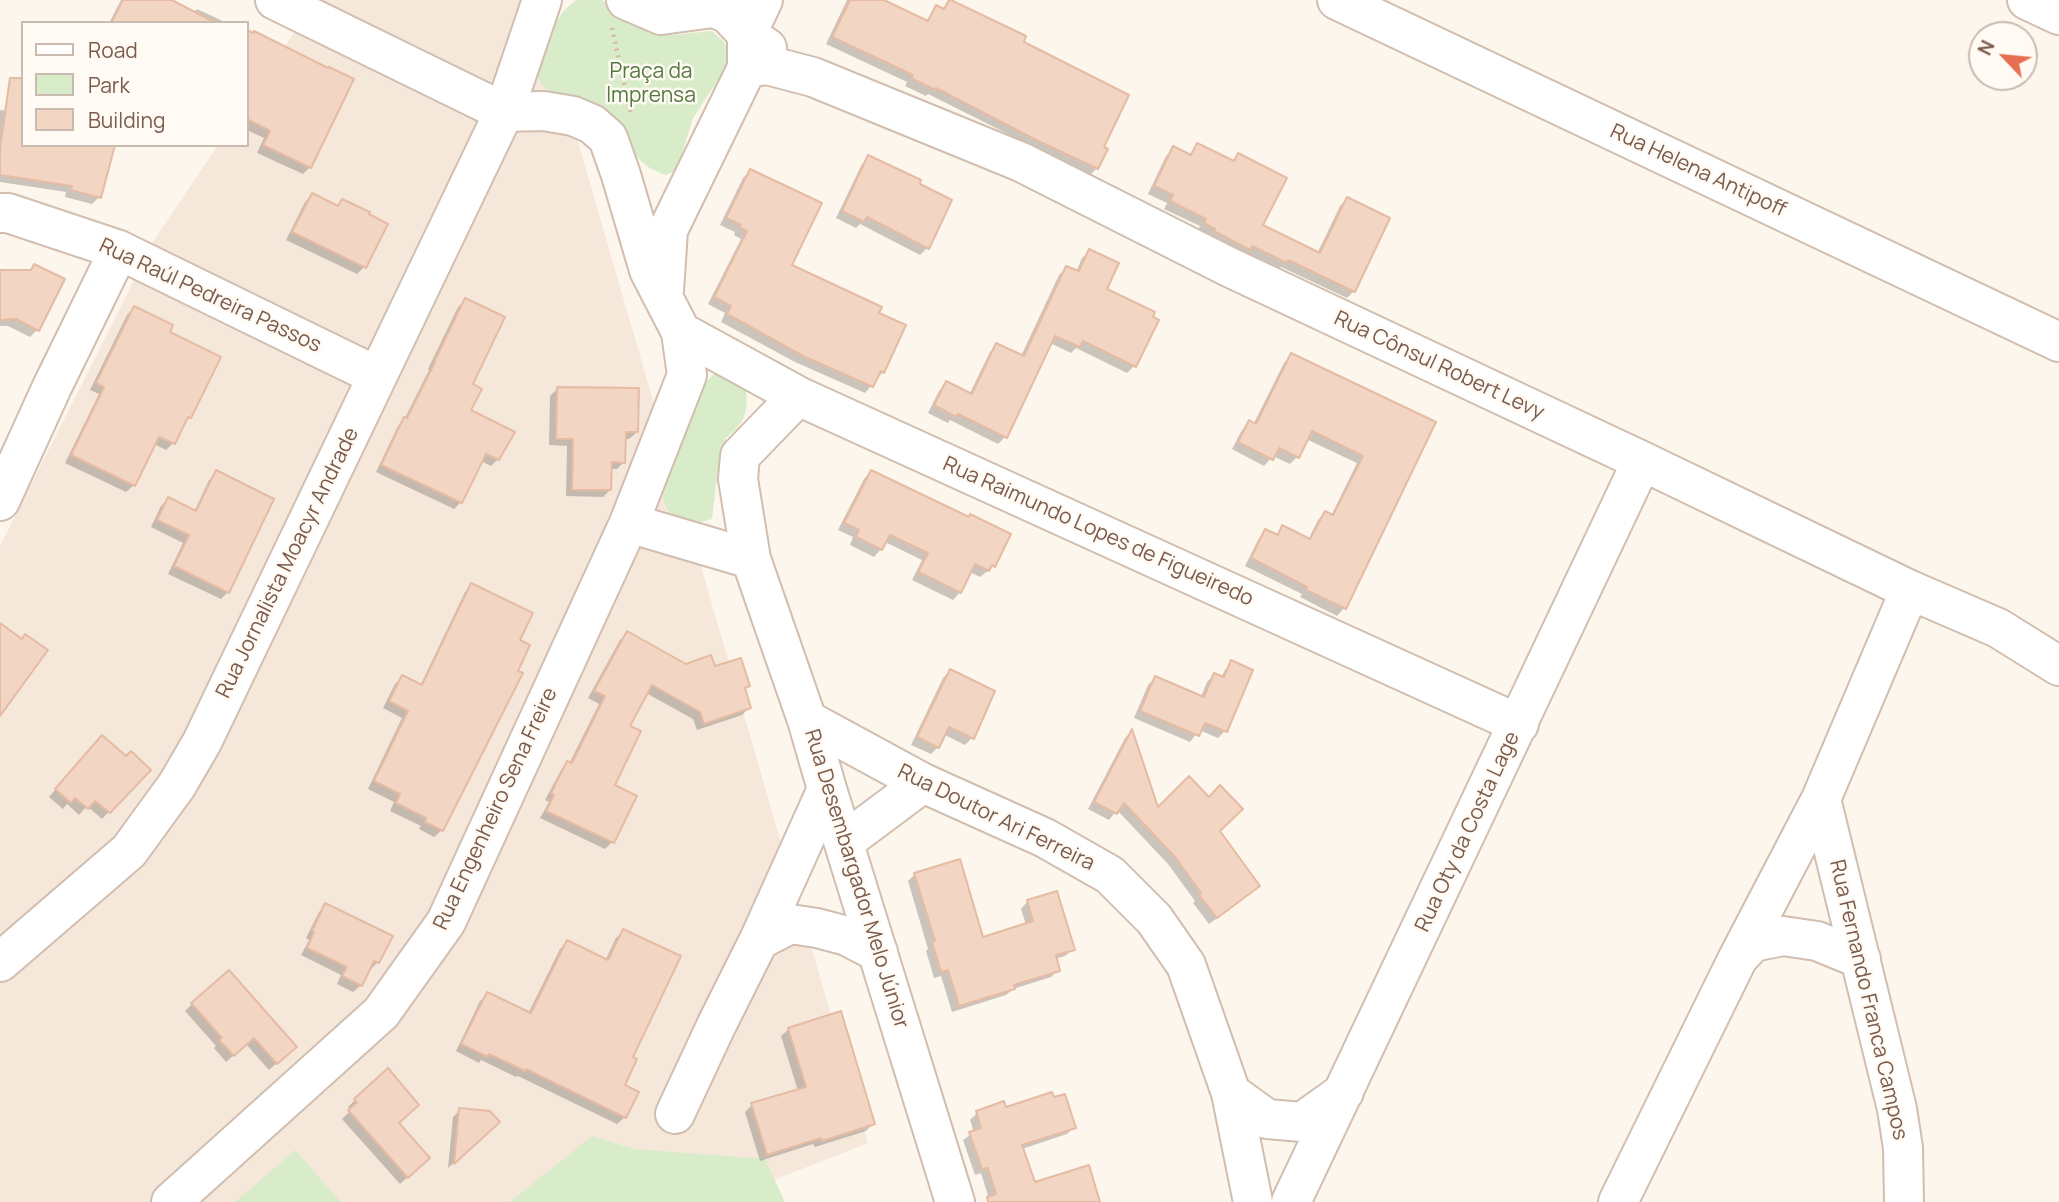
<!DOCTYPE html>
<meta charset="utf-8">
<style>
body{margin:0}
#map{position:relative;width:2059px;height:1202px;overflow:hidden;background:#fdf6ec;font-family:Manrope,sans-serif}
canvas{display:block}
.legend{position:absolute;left:21px;top:21px;width:228px;height:126px;box-sizing:border-box;background:#fffaf3;border:2px solid #cabbb1;margin:0;padding:9px 12px;list-style:none;font-size:21px;color:#7a5c4d}
.legend li{display:flex;align-items:center;gap:14px;height:35px}
.legend b{width:35px;border:2px solid #cabbb1}
.north{position:absolute;left:1968px;top:21px;width:70px;height:70px;box-sizing:border-box;background:#fffaf3;border:2px solid #cabbb1;border-radius:50%;rotate:296deg;font-size:19px;font-weight:700;line-height:28px;text-align:center;color:#7a5c4d}
.north::after{content:'';display:block;margin:auto;width:24px;height:32px;background:#e76f51;clip-path:polygon(50% 0,100% 100%,50% 72%,0 100%)}
</style>
<div id="map">
<canvas width="2059" height="1202"></canvas>
<ul class="legend">
<li><b style="height:9px;background:#fff"></b>Road</li>
<li><b style="height:19px;background:#d8ecc9"></b>Park</li>
<li><b style="height:19px;background:#f3d5c3"></b>Building</li>
</ul>
<div class="north">N</div>
</div>
<script>
const ctx = document.querySelector('canvas').getContext('2d');
ctx.lineJoin = 'round';
function fill(path, color) { ctx.fillStyle = color; ctx.fill(path, 'evenodd'); }
function stroke(path, color, width, dash) { ctx.strokeStyle = color; ctx.lineWidth = width; ctx.lineCap = dash ? 'butt' : 'round'; ctx.setLineDash(dash || []); ctx.stroke(path); }
function write(font, color, halo, rows, align = 'center') {
  ctx.font = font + ' Manrope,sans-serif'; ctx.lineWidth = 5; ctx.setLineDash([]); ctx.textBaseline = 'middle'; ctx.strokeStyle = halo; ctx.fillStyle = color; for (const [text, x, y, turn = 0] of rows) {
    ctx.save(); ctx.translate(x, y); ctx.rotate((+turn || 0) * Math.PI / 180); ctx.textAlign = isNaN(turn) ? turn : align; if (halo) ctx.strokeText(text, 0, 0); ctx.fillText(text, 0, 0); ctx.restore();
  }
}
fill(new Path2D(`
 M316 0H537L868 1143 718 1202H0V546L156 237 218 145H247V103Z`), '#f5e8da');
fill(new Path2D(`
 M577 0H602L646 29 672 35 712 31 723 41 727 48 728 65 693 118 677 170 666 175C630 164 630 139 608 114 600 105 586 100 575 97 554 92 533 92 539 63 541 56 542 49 546 43 554 26 561 9 577 0Z
 M714 374 731 377 745 384C749 408 747 422 726 438L716 484 712 519 689 525 670 515 663 499V482L700 388Z
 M592 1136 634 1149 765 1159 785 1202H510Z
 M295 1150 341 1202H235Z`), '#d8ecc9');
fill(new Path2D(`
 M121 0H168L193 13 197 9 227 23H109Z
 M847 0H884L926 21 936 7 942 10 950 1 1021 42 1102 147 1097 168 1090 175 928 94 926 96 905 86 907 82 826 44Z
 M247 32 352 80 310 167 303 174 257 153 264 138 247 130Z
 M0 110 23 113V145L99 197 92 204 65 197 66 192 0 182Z
 M1198 145 1232 162 1238 155 1260 226 1317 254 1340 206 1347 199 1354 291 1347 298 1281 267 1278 269 1245 253 1242 256 1198 230 1200 226 1164 209 1167 203 1148 194 1166 156 1173 149 1189 156Z
 M869 157 927 248 920 255 860 224 856 228 836 218 862 164Z
 M750 171 789 266 877 314 883 372 865 393 795 362 721 322 725 313 708 304 741 239 734 235 735 232 720 225 743 178Z
 M312 195 336 207 342 201 386 225 364 267 357 274 286 240 305 202Z
 M1090 251 1134 366 1127 373 1076 348 1071 353 1050 343 1006 436 998 444 950 420 948 423 928 413 939 391 946 384 969 395 990 352 997 345 1021 356 1059 275 1066 268 1076 272 1082 258Z
 M35 266 37 330 30 337 8 326H0V272H29Z
 M465 300 470 385 468 411 498 459 491 466 481 461 461 502 454 509 376 472 398 426 405 418 429 370 428 369 458 307Z
 M134 308 190 417 183 424 173 443 166 450 154 444 134 485 126 492 65 463 99 394 90 390 127 315Z
 M1291 355 1433 423 1344 608 1337 616 1300 597 1302 594 1245 566 1259 538 1266 531 1275 536 1283 527 1308 540 1318 520 1325 513 1331 516 1357 463 1306 439 1297 457 1290 464 1273 456 1264 466 1232 449 1242 430 1249 423 1253 425 1284 363Z
 M557 389 637 432 629 439H624V462L617 469H610V490L603 497 566 496 567 446 549 445 550 396Z
 M217 472 228 592 221 599 168 574 183 543 151 527 161 506 168 499 194 512 209 480Z
 M871 472 994 566 980 577 970 572 960 592 953 600 912 580 922 560 885 542 881 549 874 557 850 545 853 537 838 530 864 479Z
 M472 585 518 641 442 830 434 837 419 829 421 826 390 811 394 802 368 789 402 718 383 708 395 684 402 677 420 686 465 592Z
 M627 633 686 666 714 668 748 685 743 690 749 708 742 715 697 730 693 719 646 693 628 726 613 786 612 842 605 849 540 818 549 802 545 800 561 770 568 763 569 764 599 704 588 698 620 640Z
 M1232 663 1225 731 1218 738 1199 730 1190 742 1134 718 1148 685 1155 678 1201 697 1207 682 1214 675 1221 678 1225 670Z
 M950 671 972 738 965 745 943 734 938 747 931 754 911 745 943 678Z
 M1131 732 1157 810 1209 799 1218 831 1251 893 1209 924 1193 903 1195 901 1168 864 1117 810 1109 820 1088 809 1125 738Z
 M95 744 149 770 102 819 87 806 79 815 67 804 63 809 49 797Z
 M915 874 982 939 1026 925 1021 909 1028 901 1073 949 1065 956 1055 959 1058 970 1051 977 1013 989 1006 995 952 1012 941 976 934 978 926 951 928 949 908 881Z
 M326 905 378 962 371 969 369 968 361 985 353 992 337 984 341 975 301 955 309 940 306 938 319 912Z
 M623 931 630 1058 622 1086 625 1117 617 1124 518 1076 516 1077 481 1060 479 1063 456 1051 480 1001 487 994 528 1014 560 949 567 942 605 961 616 938Z
 M192 1004 287 1054 269 1070 246 1044 226 1062 214 1048 216 1046 185 1011Z
 M789 1029 873 1124 866 1131 815 1147 813 1144 760 1161 745 1112 752 1105 798 1091 781 1036Z
 M355 1100 397 1124 421 1165 400 1184 342 1119 351 1110 348 1107Z
 M1005 1109 1074 1127 1067 1134 1022 1149 1034 1184 1099 1202H990L981 1173 975 1175 963 1140 974 1132 970 1120 977 1113Z
 M460 1110 491 1129 448 1168 453 1117Z`), '#0003');
const building = new Path2D(`
 M123 0H172L216 23H111Z
 M850 0H884L928 21 936 5 944 9 949 0H951L1026 36 1024 42 1129 95 1104 147 1108 149 1098 169 1036 140 936 88 935 90 911 78 913 75 832 37Z
 M247 30 253 33 254 31 328 68 329 67 354 79 311 168 263 145 270 131 247 119Z
 M10 78H23V145H115L101 198 71 190 72 186 0 175V148Z
 M1197 143 1234 161 1238 153 1287 178 1263 225 1320 253 1347 197 1390 218 1355 292 1288 260 1287 263 1252 246 1250 250 1214 231 1215 229 1204 223 1206 219 1170 201 1173 195 1154 186 1173 146 1191 155Z
 M868 155 921 180 920 184 952 200 929 249 867 217 864 222 842 211Z
 M750 169 822 203 792 265 882 307 879 313 906 325 884 373 881 371 873 387 803 356 727 314 731 306 714 297 747 231 740 228 741 225 726 218Z
 M312 193 338 206 342 199 370 212 369 214 388 224 366 268 292 232Z
 M1089 249 1119 263 1107 289 1155 312 1153 317 1159 320 1136 367 1083 341 1080 347 1055 336 1007 438 958 414 956 417 934 405 946 381 972 394 996 343 1024 356 1066 266 1079 271Z
 M34 264 65 279 39 331 16 319 0 320V270H31Z
 M465 298 505 317 473 384 482 389 471 410 515 432 499 460 486 454 462 503 381 465 404 417 407 418 435 362H434Z
 M134 306 173 325 170 332 221 357 191 418 188 417 175 444 159 437 135 486 71 455 104 387 96 383Z
 M1291 353 1436 422 1346 609 1306 590 1307 587 1251 558 1265 529 1278 535 1282 525 1310 539 1325 511 1333 515 1363 456 1312 431 1299 458 1279 448 1273 460 1238 442 1249 420 1256 424Z
 M557 387 639 388 638 432H626L625 463 612 462 611 490H572L573 439H556Z
 M216 470 274 499 229 593 174 566 189 535 157 520 168 497 196 511Z
 M871 470 969 517 970 514 1011 534 995 567 992 565 989 571 975 564 961 593 918 572 928 553 890 535 882 550 856 537 859 530 844 523Z
 M471 583 533 613 520 640 530 645 518 671 523 673 443 831 425 822 426 818 396 803 400 794 374 781 408 711 389 701 402 675 422 685Z
 M0 623 22 639 25 634 48 650 0 716Z
 M627 631 686 664 711 655 715 666 741 658 750 686 745 688 751 708 704 724 700 712 652 685 630 726 641 731 615 785 637 796 614 843 546 811 554 795 551 793 567 761 572 763 605 696 594 691Z
 M1231 660 1253 670 1227 732 1205 723 1199 736 1140 711 1155 676 1204 697 1214 673 1224 677Z
 M950 669 995 691 974 739 949 727 939 748 917 737Z
 M1132 729 1158 807 1189 776 1209 797 1220 785 1243 809 1220 831 1260 886 1217 918 1199 895 1201 893 1175 857 1124 803 1117 814 1094 802Z
 M102 735 126 756 131 751 151 770 110 813 95 801 88 809 75 798 71 803 55 789Z
 M960 859 983 937 1033 921 1027 900 1057 891 1075 950 1056 955 1060 971 1014 985 1015 989 959 1006 948 970 941 972 932 942 935 941 914 873Z
 M325 903 393 936 379 963 374 961 362 986 342 976 347 967 307 948 314 932 312 931Z
 M623 929 681 956 633 1057 637 1059 625 1085 639 1092 626 1118 526 1069 525 1071 489 1054 488 1057 461 1044 487 992 531 1013 567 940 608 960Z
 M229 970 297 1047 277 1064 254 1038 234 1056 219 1040 222 1038 191 1003Z
 M841 1011 875 1124 822 1141 821 1138 767 1155 751 1103 806 1087 788 1028Z
 M388 1068 419 1105 399 1123 430 1158 408 1178 348 1110 357 1103 354 1099Z
 M1052 1092 1054 1097 1065 1094 1076 1128 1022 1145 1035 1182 1089 1165 1100 1202H988L987 1197 996 1194 988 1168 982 1169 969 1132 981 1128 976 1111 1004 1101 1006 1107Z
 M459 1108 490 1111 500 1122 454 1164Z`);
fill(building, '#f3d5c3');
stroke(building, '#e6bba3', 2);
const minor = new Path2D(`
 M626 0 661 15 713 8 727 13 747 34 767 48
 M1337 0 2059 342
 M2027 0 2059 15
 M747 68 767 65 813 77 1021 162 1229 267 1642 461 1910 590 1998 628 2059 666
 M0 213H8L119 250 377 376
 M664 291 668 230 747 68V34L763 0
 M681 332 798 396 1519 724
 M798 396 740 456 738 479 751 559 807 720 827 789 955 1202
 M0 501 52 387 119 250
 M629 523 751 559
 M807 720 923 783 1045 838 1110 875 1154 919 1186 965 1231 1093 1253 1202
 M1821 799 1897 1109 1903 1148 1904 1202
 M844 842 923 783
 M759 940 790 924 817 928 847 936 878 952
 M1738 958 1753 942 1783 936 1817 941 1861 959
 M0 962 129 851 177 785 202 742 504 112 542 0
 M1231 1093 1267 1119 1302 1122 1344 1092
 M675 1114 716 1026 759 940 827 789
 M171 1202 381 1013 446 922 629 523 687 375 681 332 649 270 621 175 608 138 592 124 573 116 544 111 504 112 275 0
 M1291 1202 1642 461
 M1618 1202 1738 958 1821 799 1910 590`);
stroke(minor, '#d1beb0', 42);
stroke(new Path2D(`
 M612 28 631 115`), '#d9b8a5', 4.5, [2, 5]);
stroke(minor, '#fff', 38);
write('21px', '#537a41', '#fffaf3', [
 ["Praça da",651,72],
 ["Imprensa",651,96]
]);
write('21px', '#7a5c4d', '#fffaf3', [
 ["Rua Helena Antipoff",1698,171,25],
 ["Rua Raúl Pedreira Passos",210,296,25],
 ["Rua Cônsul Robert Levy",1439,366,25],
 ["Rua Raimundo Lopes de Figueiredo",1098,532,24],
 ["Rua Jornalista Moacyr Andrade",288,563,-64],
 ["Rua Engenheiro Sena Freire",496,809,-65],
 ["Rua Doutor Ari Ferreira",996,818,26],
 ["Rua Oty da Costa Lage",1468,832,-65],
 ["Rua Desembargador Melo Júnior",856,879,73],
 ["Rua Fernando Franca Campos",1868,1000,77]
]);
</script>
